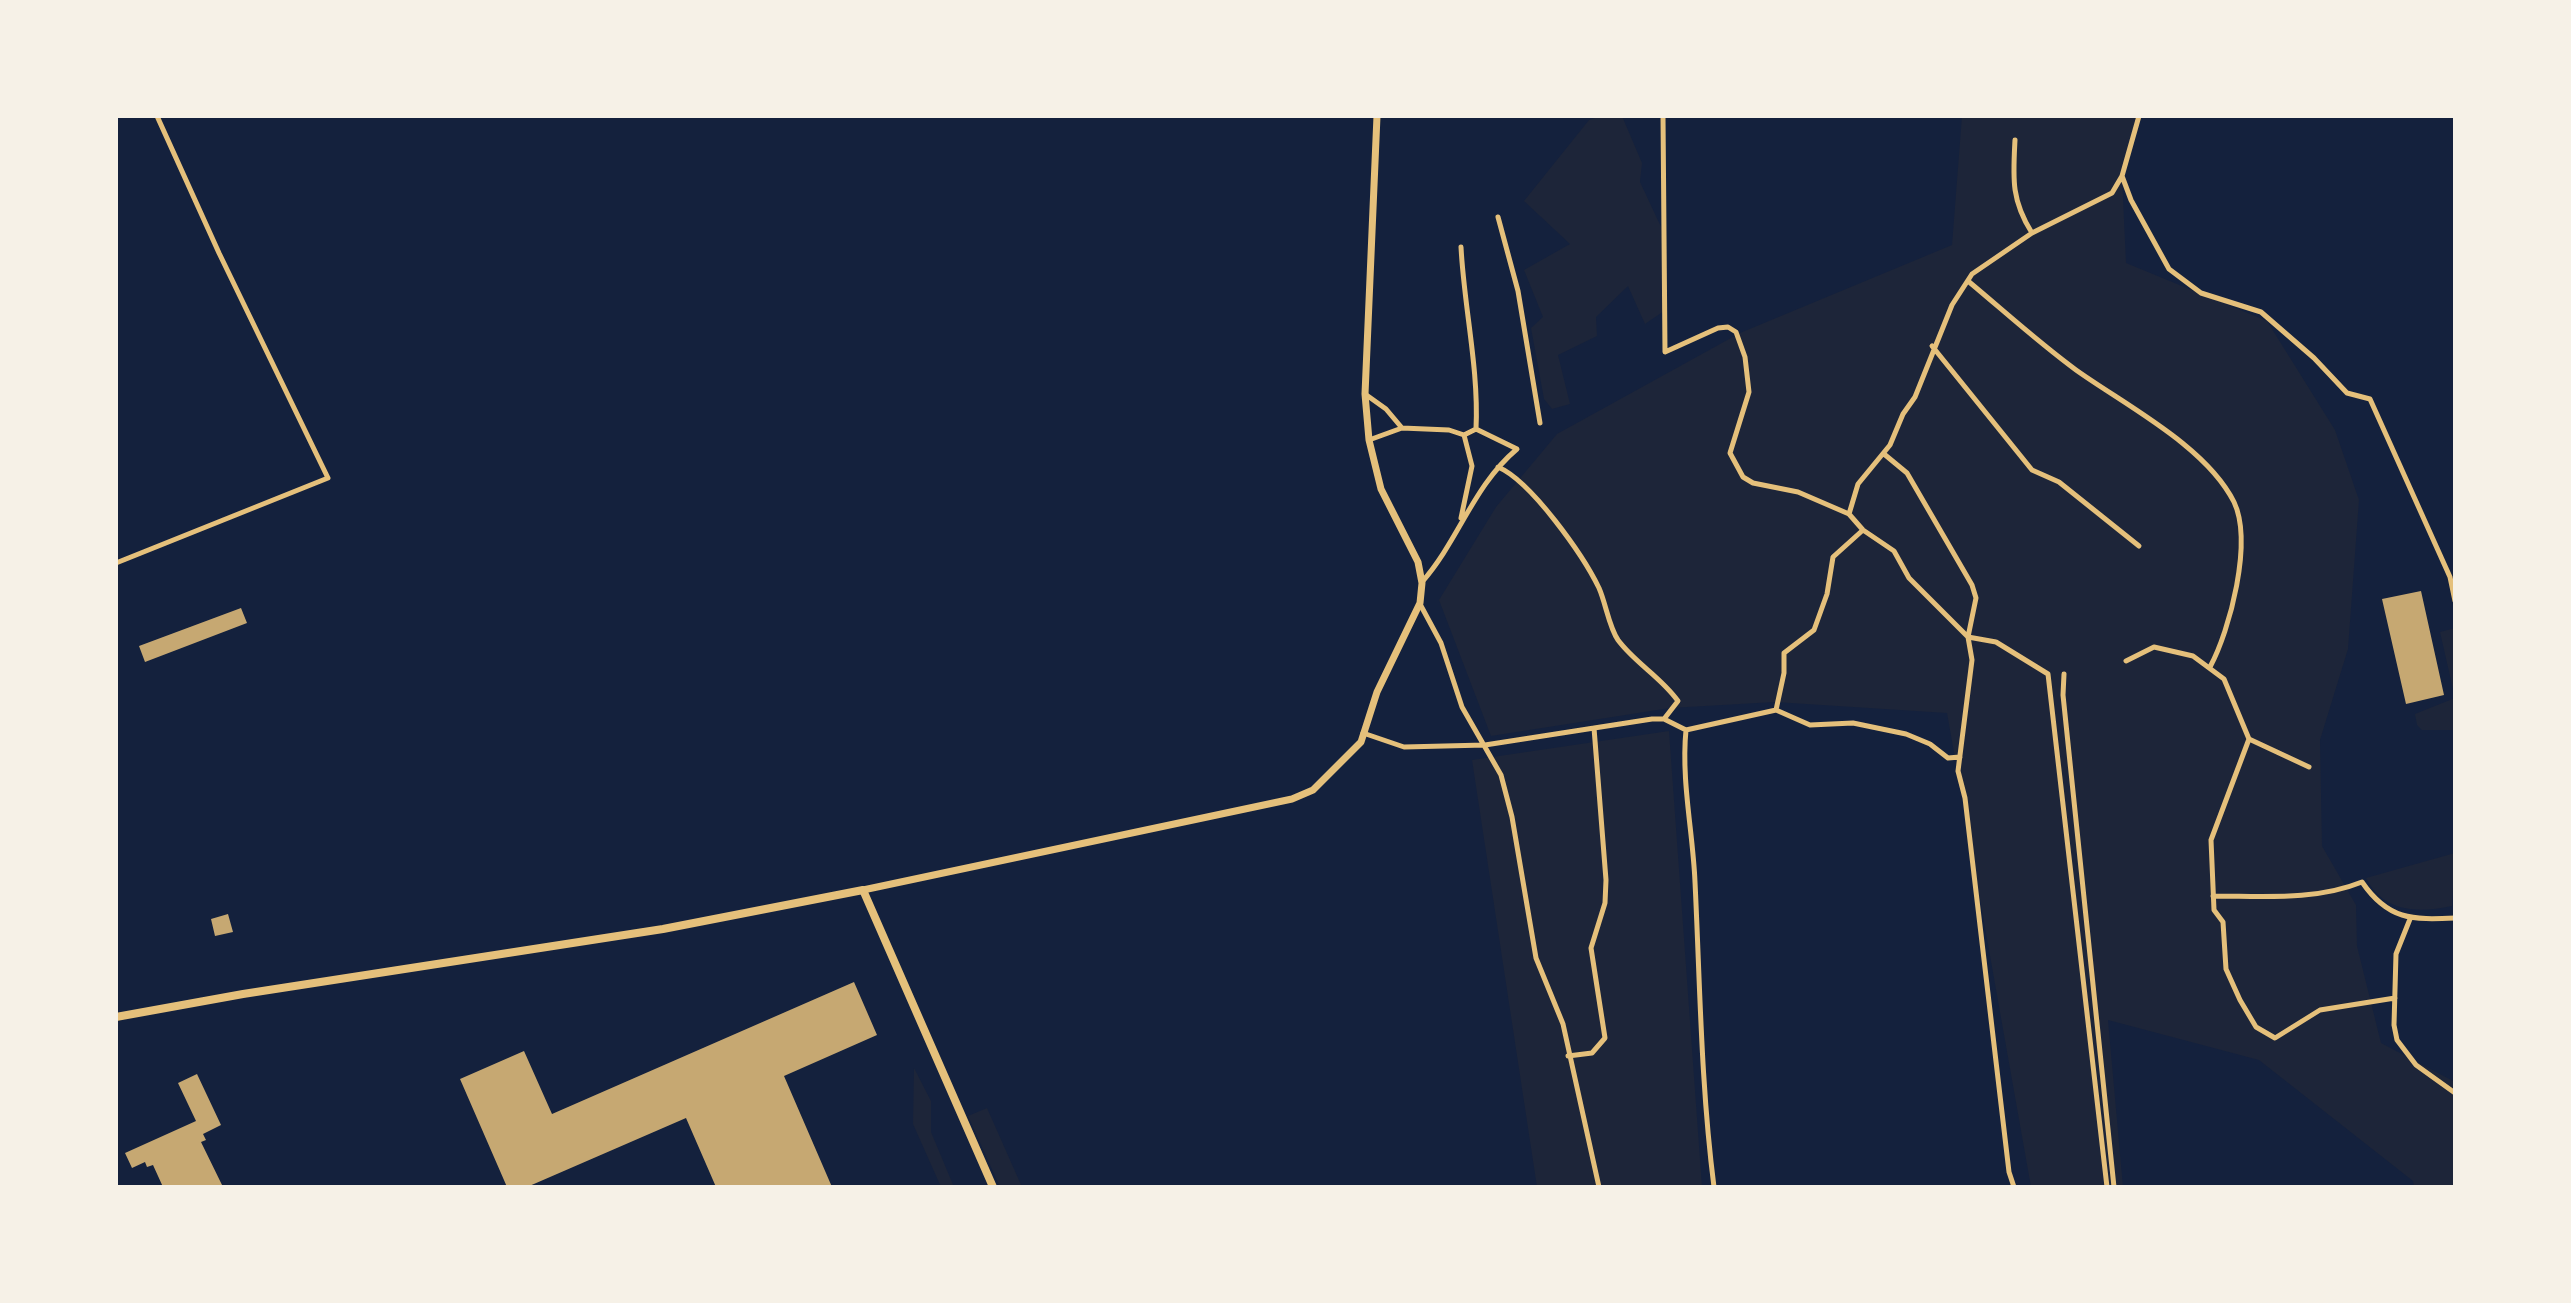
<!DOCTYPE html>
<style>
body{margin:0}
#map{position:relative;width:2571px;height:1303px;overflow:hidden;background:#14213d;font-family:Overpass,sans-serif}
canvas{display:block}
.frame{position:absolute;inset:0;border:118px solid #f6f1e7;pointer-events:none}
</style>
<div id="map">
<canvas width="2571" height="1303"></canvas>
<div class="frame"></div>
</div>
<script>
const ctx = document.querySelector('canvas').getContext('2d');
ctx.lineJoin = 'round';
function fill(path, color) { ctx.fillStyle = color; ctx.fill(path, 'evenodd'); }
function stroke(path, color, width, dash) { ctx.strokeStyle = color; ctx.lineWidth = width; ctx.lineCap = dash ? 'butt' : 'round'; ctx.setLineDash(dash || []); ctx.stroke(path); }
fill(new Path2D(`
 M1601 116H1622L1642 163 1640 182 1662 229 1664 311 1645 324 1628 286 1596 317 1597 336 1558 355 1570 404 1552 409 1544 399 1531 328 1543 317 1524 270 1570 244 1524 201 1589 120Z
 M1962 116H2136L2122 176 2126 263 2267 321 2335 430 2359 500 2348 649 2320 740 2322 846 2356 905 2357 946 2381 1043 2455 1082V1187H2414L2413 1181 2259 1060 2108 1020 2123 1187H2031L1947 713 1775 702 1670 708 1491 736 1439 600 1496 507 1557 434 1740 333 1952 245Z
 M2455 628V730H2422L2417 725 2415 714 2455 698 2440 632Z
 M1669 731 1702 1187H1537L1472 760Z
 M2455 853 2452 906C2418 913 2384 913 2366 878Z
 M914 1068 931 1101V1132L954 1187H941L913 1124Z
 M987 1108 1022 1187H1000L968 1116Z`), '#1d2539');
fill(new Path2D(`
 M2421 591 2444 695 2406 704 2382 599Z
 M241 608 247 623 145 662 139 646Z
 M228 914 233 932 215 936 211 919Z
 M854 982 877 1035 784 1076 832 1187H716L686 1118 527 1187H507L460 1079 524 1051 552 1114Z
 M197 1074 221 1125 203 1134 206 1140 201 1142 223 1187H163L153 1165 147 1167 145 1162 132 1168 125 1153 196 1121 178 1083Z`), '#c6a872');
stroke(new Path2D(`
 M1663 116 1665 352 1718 328 1728 327 1736 332 1745 357 1749 392 1730 453 1743 477 1753 483 1798 492 1849 514 1863 530 1894 551 1909 578 1968 637 1996 642 2048 674 2107 1187
 M2015 140C2013 178 2011 200 2032 233
 M2122 176 2131 200 2169 269 2201 293 2261 312 2314 358 2347 393 2370 399 2450 577 2455 601
 M1498 217 1518 291 1540 423
 M1461 247C1464 307 1479 369 1476 429L1464 435
 M1968 281C2004 311 2039 343 2076 370 2125 405 2206 446 2234 502 2253 542 2230 630 2210 667
 M1932 346 2032 470 2059 482 2139 546
 M1365 394 1386 409 1402 428 1449 430 1464 435 1472 466 1461 518
 M1369 440 1402 428
 M1884 454 1907 473 1972 585 1976 598 1968 637 1972 660 1958 771 1965 798 2009 1172 2014 1187
 M1498 467C1531 481 1583 555 1599 588 1606 604 1609 627 1618 640 1635 663 1661 677 1678 701L1664 719
 M1849 514 1858 484 1890 445 1903 414 1915 397 1952 305 1972 274 2032 233 2112 193 2122 176 2139 116
 M116 563 328 478 219 253 157 116
 M1422 582C1459 540 1473 486 1517 449L1476 429
 M1420 604 1441 643 1462 707 1501 775 1512 817 1536 958 1563 1024 1599 1187
 M2126 661 2154 647 2193 656 2224 679 2249 739 2309 767
 M2064 674 2063 695 2114 1187
 M1776 710 1784 673V653L1814 630 1827 594 1833 557 1863 530
 M1686 730C1681 781 1693 832 1695 882 1700 984 1701 1086 1714 1187
 M1363 733 1404 747 1485 745 1652 719H1664L1686 730 1776 710 1810 725 1853 723 1906 734 1930 744 1948 758 1960 757
 M2249 739 2211 840 2214 910 2223 922 2226 969 2240 1000 2256 1027 2275 1038 2320 1010 2395 998
 M2213 896C2263 896 2315 901 2362 882 2388 920 2412 920 2455 918
 M2410 919 2396 954 2394 1025 2397 1040 2416 1065 2455 1093
 M1568 1056 1592 1053 1605 1038 1591 948 1605 903 1606 880 1594 728`), '#e5c07b', 5);
stroke(new Path2D(`
 M863 890 1292 799 1313 790 1361 742 1377 692 1420 603 1422 583 1418 562 1381 489 1369 440 1365 394 1377 116`), '#e5c07b', 7);
stroke(new Path2D(`
 M116 1017 243 994 663 929 863 890 993 1187`), '#e5c07b', 8);
</script>
